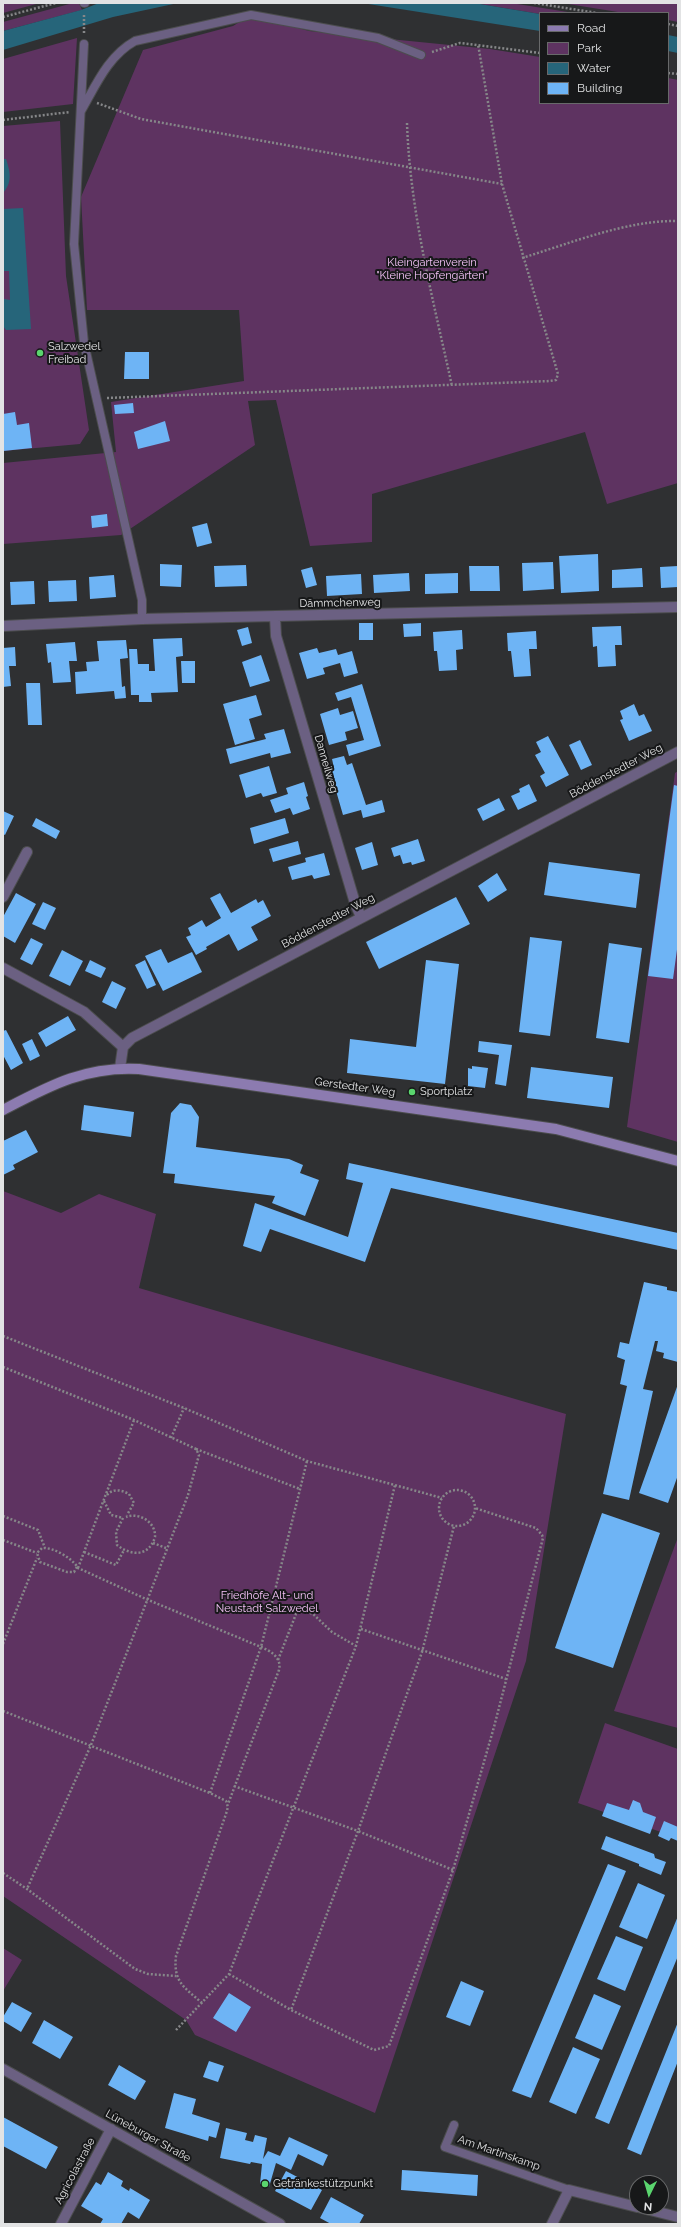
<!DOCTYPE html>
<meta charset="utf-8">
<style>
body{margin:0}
#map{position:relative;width:681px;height:2227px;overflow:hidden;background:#2f3032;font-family:Raleway,sans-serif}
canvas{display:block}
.frame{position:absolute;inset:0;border:4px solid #e2e3e4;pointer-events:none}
.legend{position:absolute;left:539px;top:12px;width:130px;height:92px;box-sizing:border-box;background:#171819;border:1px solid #68696a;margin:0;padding:5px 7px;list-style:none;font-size:12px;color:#e2e3e4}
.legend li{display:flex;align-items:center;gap:8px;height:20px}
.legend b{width:20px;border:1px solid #68696a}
.north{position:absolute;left:629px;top:2175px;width:40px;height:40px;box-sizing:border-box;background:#171819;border:1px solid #68696a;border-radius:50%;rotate:185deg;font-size:11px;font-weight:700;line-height:16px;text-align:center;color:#e2e3e4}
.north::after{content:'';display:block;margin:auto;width:14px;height:18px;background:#5ad56e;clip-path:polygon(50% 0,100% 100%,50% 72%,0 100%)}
</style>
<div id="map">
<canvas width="681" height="2227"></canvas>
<div class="frame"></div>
<ul class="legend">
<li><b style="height:5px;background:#8c7bb0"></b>Road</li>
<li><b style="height:11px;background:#5e3361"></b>Park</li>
<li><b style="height:11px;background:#26657a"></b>Water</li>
<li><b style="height:11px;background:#6eb4f5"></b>Building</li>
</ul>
<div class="north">N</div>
</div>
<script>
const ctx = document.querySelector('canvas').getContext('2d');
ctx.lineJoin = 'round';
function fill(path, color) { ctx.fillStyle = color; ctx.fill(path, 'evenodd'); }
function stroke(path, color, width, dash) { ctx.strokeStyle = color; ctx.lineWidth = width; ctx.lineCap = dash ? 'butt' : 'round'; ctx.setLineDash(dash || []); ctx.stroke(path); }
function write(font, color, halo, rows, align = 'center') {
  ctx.font = font + ' Raleway,sans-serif'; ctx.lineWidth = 4; ctx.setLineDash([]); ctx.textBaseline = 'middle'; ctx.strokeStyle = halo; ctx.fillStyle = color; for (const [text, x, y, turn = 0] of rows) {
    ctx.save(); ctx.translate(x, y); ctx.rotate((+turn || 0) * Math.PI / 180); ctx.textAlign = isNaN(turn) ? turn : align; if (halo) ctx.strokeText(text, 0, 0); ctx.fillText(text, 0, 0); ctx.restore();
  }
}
fill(new Path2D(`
 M3 3H40L3 13Z
 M73 3H79L82 10 3 31V22Z
 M474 3H511L574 13 540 14Z
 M562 3H678V22L668 20V13H624Z
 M251 15 309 31 490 49 540 57V103H668V78L678 80V483L607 504 585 432 372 494V542L310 546 276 400 248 401 255 445 121 535 3 544V463L116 452 111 402 244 381 239 310H87L81 197 143 50 233 26Z
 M77 38 73 104 3 112V59Z
 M60 121 66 276 89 430 80 444 3 451V126Z
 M678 771V1142L627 1127 675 773Z
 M3 1191 61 1213 99 1194 156 1214 139 1288 566 1414 526 1661 375 2113 195 2035 186 2020 3 1896Z
 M678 1537V1728L614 1711Z
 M605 1723 678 1749V1838L578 1803Z
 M3 1948 22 1960 3 1991Z`), '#5e3361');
fill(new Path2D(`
 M99 3H178L113 17 3 50V31L81 10Z
 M362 3H474L540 14V31Z
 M668 35 678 37V53L668 51Z
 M3 159H6C10 171 13 182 3 193Z
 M23 208 31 329 6 330 3 326V291L4 299 10 300 9 271H3V209Z`), '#26657a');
fill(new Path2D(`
 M125 352H149V379H124Z
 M133 403 134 413 115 414 114 405Z
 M15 412 17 425 29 423 32 448 3 451V414Z
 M165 421 170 441 138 449 134 432Z
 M107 514 108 526 92 528 91 516Z
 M207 523 212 543 197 547 192 527Z
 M598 554 599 591 561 593 559 556Z
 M553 562 554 589 523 591 522 563Z
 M160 564 182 565 181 587 160 586Z
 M246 565 247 586 215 587 214 566Z
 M469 566H499L500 591H470Z
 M678 566V587L661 588 660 567Z
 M312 567 317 585 306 588 301 570Z
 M642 568 643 587 612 588V570Z
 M409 573 410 591 374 593 373 575Z
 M458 573V593L425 594V574Z
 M361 574 362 594 327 596 326 576Z
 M114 575 116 597 90 599 89 577Z
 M76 580 77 601 49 602 48 581Z
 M34 581 35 604 11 605 10 582Z
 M359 623H373V640H359Z
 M421 623V636L404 637 403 624Z
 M621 626 622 645H615L616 666 598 667 597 646 593 647 592 627Z
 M248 627 252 643 242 646 237 630Z
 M462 630 463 649 456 650 457 670 439 671 437 651H434L433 632Z
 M536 631 537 649H529L531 676 514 677 511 651H508L507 633Z
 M182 638 183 656 176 657 178 692 151 693 152 702H139V695H131L129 649H137L138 664H149V671H155L153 639Z
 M126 640 128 658 120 659 122 687 125 686 126 698 115 699 114 691 76 694 75 672 87 671 86 662 99 661 97 641Z
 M75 642 77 661H69L71 682 53 683 51 662 48 663 46 644Z
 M15 647 16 666H9L11 686 3 687V648Z
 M317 648 319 653 336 649 338 655 352 651 358 673 344 677 340 663 323 668 325 674 307 679 299 653Z
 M261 655 270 681 250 687 242 662Z
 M181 661H195V683H182Z
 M26 683H40L42 725H28Z
 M362 684 381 746 349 756 346 745 364 740 351 697 338 701 335 693Z
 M256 695 262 715 249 719 255 739 235 745 223 704Z
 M634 704 639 716 644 714 652 731 629 741 620 720 623 719 620 711Z
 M338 708 340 715 353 711 358 728 345 732 347 740 329 745 320 714Z
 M284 729 291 753 271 758 270 753 230 764 226 749 266 739 264 734Z
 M548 736 569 775 546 787 540 776 545 773 535 755 541 752 536 742Z
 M580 740 592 765 581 770 569 745Z
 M344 756 347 765 352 763 366 805 382 800 385 812 363 818 361 810 343 815 330 770 334 768 332 759Z
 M269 766 277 793 263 797 261 793 246 798 239 775Z
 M304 782 308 796 306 797 310 809 293 815 290 808 275 813 270 800 288 794 286 788Z
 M529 784 537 801 518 810 511 796 520 792 519 789Z
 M674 785 678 786V942L673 979 648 976Z
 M499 798 505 810 483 821 477 809Z
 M3 811 14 816 5 835 3 834Z
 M36 818 60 831 56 839 32 826Z
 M285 818 289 833 254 844 250 828Z
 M418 839 425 861 412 865 411 862 403 864 400 855 394 857 391 848Z
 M298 841 301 854 273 862 269 849Z
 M372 842 378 865 362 870 355 848Z
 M324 853 330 875 314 879 312 875 292 880 288 867 306 862 305 858Z
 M549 862 640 874 636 908 544 895Z
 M497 873 507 890 488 902 478 886Z
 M16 893 36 904 15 943 3 936V917Z
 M220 893 231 913 256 899 258 903 263 900 271 916 251 927 258 940 238 951 229 934 206 947 207 949 196 955 186 937 191 935 188 928 202 920 206 927 221 918 210 898Z
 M456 897 470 924 379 969 366 942Z
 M43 902 56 908 45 930 32 924Z
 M530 937 562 941 550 1036 519 1032Z
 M31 938 43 944 32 965 20 959Z
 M609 943 642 948 629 1043 596 1038Z
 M161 949 168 963 192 952 202 972 163 991 145 956Z
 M62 950 83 961 70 986 49 976Z
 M90 960 106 968 101 978 85 971Z
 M145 960 156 985 147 989 135 965Z
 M426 960 459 964 445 1084 347 1073 350 1039 416 1047Z
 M112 981 126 988 116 1009 102 1002Z
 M68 1016 76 1030 46 1047 38 1033Z
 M6 1030 23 1063 11 1070 3 1055V1031Z
 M32 1039 40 1056 30 1061 22 1044Z
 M479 1041 512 1045 506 1086 495 1084 499 1055 478 1052Z
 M472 1066 488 1068 485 1088 468 1086V1068L472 1069Z
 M531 1067 613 1077 609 1108 527 1098Z
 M180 1103 191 1105 199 1117 196 1147 289 1159 303 1165 300 1173 319 1180 305 1216 272 1203 275 1196 174 1183 175 1174 163 1173 171 1113Z
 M84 1105 134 1112 131 1137 81 1130Z
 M26 1130 38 1152 13 1165 15 1169 3 1175V1141Z
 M349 1163 678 1233V1250L391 1188 365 1262 270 1229 261 1252 243 1246 255 1203 348 1237 363 1183 346 1179Z
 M644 1282 667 1287V1290L678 1292V1362L663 1358 664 1353 656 1351 658 1341H655L643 1389 653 1391 629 1500 603 1494 627 1386 620 1384 625 1360 617 1357 620 1342 629 1344Z
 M678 1384V1475L668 1503 639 1493Z
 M602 1513 660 1533 613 1668 555 1648Z
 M633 1800 640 1803 643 1812 656 1817 650 1834 602 1816 607 1803 629 1810Z
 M664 1821 678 1827V1841L671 1838 669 1841 658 1836Z
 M606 1836 654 1854 655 1858 666 1862 661 1875 639 1866V1864L601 1849Z
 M608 1864 626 1871 531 2098 512 2091Z
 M638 1883 665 1895 647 1939 619 1927Z
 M678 1916V1956L609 2124 595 2118Z
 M616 1936 643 1947 625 1991 597 1979Z
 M461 1981 484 1991 470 2026 446 2017Z
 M229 1993 251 2007 236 2032 213 2018Z
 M594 1994 621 2006 602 2050 575 2038Z
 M12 2002 32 2013 21 2032 3 2021V2017Z
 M44 2020 73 2037 60 2059 32 2043Z
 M678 2022V2061L641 2155 627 2149Z
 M573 2047 600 2059 576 2114 549 2102Z
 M209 2061 224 2066 218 2082 203 2077Z
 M119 2065 146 2081 135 2100 108 2085Z
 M174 2093 196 2099 192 2114 220 2123 216 2138 209 2136 208 2141 165 2128Z
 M3 2117 58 2147 46 2169 3 2146Z
 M226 2128 247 2133 245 2140 253 2142 255 2135 267 2138 263 2159 268 2151 280 2156 289 2137 328 2155 323 2166 298 2154 291 2170 276 2163 269 2187 260 2184 262 2164 251 2162 250 2164 220 2158Z
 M402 2170 478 2175 477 2196 401 2190Z
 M286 2171 322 2190 311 2210 275 2191Z
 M108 2172 123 2181 121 2186 129 2191 130 2188 150 2200 139 2219 128 2212 121 2224H100L103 2219 81 2206 96 2182 101 2185Z
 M331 2197 364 2215 359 2224H331L320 2218Z`), '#6eb4f5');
const lane = new Path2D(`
 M84 3H85
 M84 44 74 244 84 343 142 600V619
 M81 111C96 85 108 56 135 41L251 15 378 38 421 55
 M454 2125 445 2147 569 2190`);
const street = new Path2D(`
 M275 617 276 636 355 903 361 917
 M3 626 142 619 678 607
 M3 897 27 852
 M3 968 84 1012 123 1047
 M120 1068 123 1047 132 1038 678 752
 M3 2069 280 2224
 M638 2207 678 2217
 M61 2224 111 2129
 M552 2224 569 2190 637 2207`);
const secondary = new Path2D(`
 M3 1110C49 1086 85 1066 139 1069L556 1129 678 1161`);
stroke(lane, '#4c4d4e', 10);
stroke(street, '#4c4d4e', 12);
stroke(secondary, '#4c4d4e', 12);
stroke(new Path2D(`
 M534 3 597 13
 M3 17 56 3
 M668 24 678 26
 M84 33V14
 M432 52 460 43 540 53
 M668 73 678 74
 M97 103 141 119 502 184
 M3 120 70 112
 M407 123C410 212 433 299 452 386
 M522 258C571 243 627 220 678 221
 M107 398 550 381 556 380 558 374 502 184 478 44
 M3 1336 184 1408 307 1461 442 1498
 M3 1367 134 1420 196 1449 199 1455 188 1495 91 1745 27 1889
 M171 1438 184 1408
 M196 1449 300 1489
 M439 1508a18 18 0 1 1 36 0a18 18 0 1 1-36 0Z
 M107 1495C113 1488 122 1490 129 1494L134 1503 127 1515
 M104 1501 111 1515 123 1518
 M3 1516 38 1530 45 1548
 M123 1518 116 1532 117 1545C131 1556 149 1557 155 1537 156 1522 139 1512 126 1517
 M3 1540 37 1553
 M153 1543 166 1548
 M84 1552 116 1565 124 1550
 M77 1567 74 1572H67L40 1562 37 1553 42 1548C54 1547 73 1559 78 1568L146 1599 261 1647C271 1651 282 1658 279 1670L228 1804
 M78 1568 134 1420
 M361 1629 506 1679
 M3 1644 37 1558
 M278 1660 296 1614 304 1611 313 1614 332 1632 356 1646
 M3 1711 210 1793 226 1801 228 1807 226 1814 176 1956C173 1982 184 1987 202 2003
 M234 1786 358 1831 291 2010
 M210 1793 261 1647 307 1461
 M453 1870 358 1831 422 1652 454 1526
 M3 1873 27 1889 135 1969 148 1974 176 1976
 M229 1974 291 2010 374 2050 389 2046 453 1870 494 1727 543 1538 542 1535 536 1528 475 1508
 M176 2030 229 1974 356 1646 395 1485`), '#868789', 2.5, [2, 2]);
stroke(lane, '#6b6082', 8);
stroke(street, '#6b6082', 10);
stroke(secondary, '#8c7bb0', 10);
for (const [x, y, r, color] of [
 [40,353,4,"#5ad56e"],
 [412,1092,4,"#5ad56e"],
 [265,2184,4,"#5ad56e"]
]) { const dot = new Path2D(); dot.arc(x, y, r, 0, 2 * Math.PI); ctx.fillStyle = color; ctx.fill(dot); stroke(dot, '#171819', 1.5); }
write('11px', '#f5c3f8', '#171819', [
 ["Kleingartenverein",432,263],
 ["\"Kleine Hopfengärten\"",432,276],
 ["Friedhöfe Alt- und",267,1596],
 ["Neustadt Salzwedel",267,1609]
]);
write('11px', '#e2e3e4', '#171819', [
 ["Salzwedel",48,347],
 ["Freibad",48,360],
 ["Sportplatz",420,1092],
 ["Getränkestützpunkt",273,2184]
], 'left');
write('11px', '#e2e3e4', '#171819', [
 ["Dämmchenweg",340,603,-1],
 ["Danneilweg",326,764,74],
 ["Böddenstedter Weg",616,771,-28],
 ["Böddenstedter Weg",328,921,-28],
 ["Gerstedter Weg",355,1087,8],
 ["Lüneburger Straße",148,2136,29],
 ["Am Martinskamp",499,2153,19],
 ["Agricolastraße",75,2171,-62]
]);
</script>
